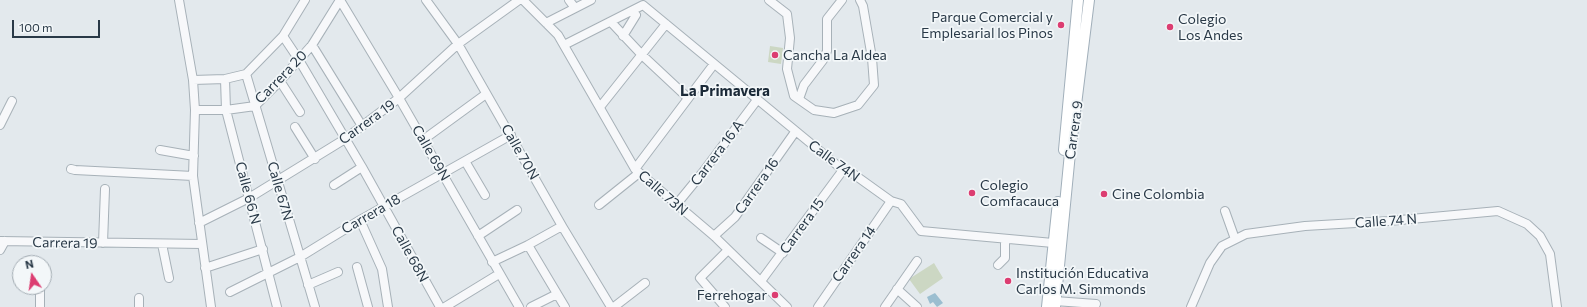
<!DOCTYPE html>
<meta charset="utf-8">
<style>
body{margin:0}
#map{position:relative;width:1587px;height:307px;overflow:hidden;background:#e3e9ed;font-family:Commissioner,sans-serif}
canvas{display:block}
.north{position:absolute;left:12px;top:255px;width:40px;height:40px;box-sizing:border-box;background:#f3f7f9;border:1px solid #a2abb2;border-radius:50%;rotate:347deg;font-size:11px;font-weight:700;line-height:16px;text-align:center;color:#293947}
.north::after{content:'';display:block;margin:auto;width:14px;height:18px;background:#dc3d71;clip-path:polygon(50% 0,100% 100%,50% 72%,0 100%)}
.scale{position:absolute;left:12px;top:20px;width:88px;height:18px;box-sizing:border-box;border:2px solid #293947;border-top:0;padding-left:5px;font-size:12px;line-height:14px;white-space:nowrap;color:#293947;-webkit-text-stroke:3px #f3f7f9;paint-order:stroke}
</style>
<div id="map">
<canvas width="1587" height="307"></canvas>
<div class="north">N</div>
<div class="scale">100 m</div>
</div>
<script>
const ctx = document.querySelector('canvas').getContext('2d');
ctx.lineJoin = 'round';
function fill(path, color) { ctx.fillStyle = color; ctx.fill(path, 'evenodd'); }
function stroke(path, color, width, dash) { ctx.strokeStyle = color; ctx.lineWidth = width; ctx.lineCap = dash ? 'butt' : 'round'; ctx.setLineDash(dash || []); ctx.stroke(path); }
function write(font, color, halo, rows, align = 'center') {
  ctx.font = font + ' Commissioner,sans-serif'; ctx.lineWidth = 3.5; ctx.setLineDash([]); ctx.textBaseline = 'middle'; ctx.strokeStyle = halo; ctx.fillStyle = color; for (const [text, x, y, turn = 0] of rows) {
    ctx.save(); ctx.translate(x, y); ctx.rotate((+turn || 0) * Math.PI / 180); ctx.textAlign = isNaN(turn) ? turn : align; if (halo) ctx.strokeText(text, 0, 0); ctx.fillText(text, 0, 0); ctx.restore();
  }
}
fill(new Path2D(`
 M770 46 783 48 781 64 768 62Z
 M934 263 943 278 920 294 909 279Z`), '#ccd7c3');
fill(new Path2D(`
 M935 293 943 303 937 307 933 302 930 304 927 297Z`), '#9bbed0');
const minor = new Path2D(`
 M179 0 193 80 195 110 193 176 211 307
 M340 0 399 98 519 307
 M426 0 458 44 562 226 611 307
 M523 0 558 35 635 169 714 236 787 307
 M569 0 575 8
 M769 0 787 14 790 38 787 69 794 96 814 110 834 113 858 105 874 85 872 58 863 6 860 0
 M611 22 642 55 688 98
 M546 23 591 0
 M283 36 299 60 362 167 440 307
 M623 36 636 15 632 11
 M312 45 362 126
 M564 45 643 5 843 170 852 173 891 201 901 204 921 231 1053 243
 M246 74 315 307
 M225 79 226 110 277 307
 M193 80 225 79 246 74 283 36 305 0
 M280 81 300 112
 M799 99 804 85 823 60 827 51V19L842 0
 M600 107 666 24
 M195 110H226L255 106 280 81 312 45 340 0
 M0 125 12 101
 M295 127 315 159
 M423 140 486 94
 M160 150 194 156
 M465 161 485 195
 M71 169 75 170 193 176
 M635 169 714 64
 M334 185 362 167
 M599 205 639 173
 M676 205 703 172 757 100
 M1225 211 1235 239
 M360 220 382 269 388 307
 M199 223 249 198 345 139 399 98 458 44 519 0
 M478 236 517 210
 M714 236 735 217 795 132
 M761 238 783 253
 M0 241 202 244
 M103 243 105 189
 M162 244 169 278
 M528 245 565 307
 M0 250 5 241
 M492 262 528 245 562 226
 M998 265 1005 258V239
 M357 267 368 307
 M205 268 263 249
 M761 281 843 170
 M308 285 338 272
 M897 289 917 307
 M230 292 300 257 360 220 511 135
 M139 298V307
 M1055 301 1096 304
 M40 307V287
 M445 307 499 274
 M531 307 557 294
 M614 307 645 283
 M725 307 700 278 728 250
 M818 307 891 201
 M885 307 917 261
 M1191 307 1210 263 1222 246 1246 234 1305 226 1389 221 1498 211 1527 224 1540 236 1550 254 1557 307`);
const major = new Path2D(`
 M1064 150 1078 0
 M1047 307 1058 202
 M1055 307 1070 153 1089 0`);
stroke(minor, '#a7b1b8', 10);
stroke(major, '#a1afba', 12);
stroke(minor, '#f7f8fa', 8);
stroke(major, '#fff', 10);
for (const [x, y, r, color] of [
 [1061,25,4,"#dc3d71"],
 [1170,27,4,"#dc3d71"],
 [775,55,4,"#dc3d71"],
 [972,193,4,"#dc3d71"],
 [1104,194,4,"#dc3d71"],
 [1008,281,4,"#dc3d71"],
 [775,295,4,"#dc3d71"]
]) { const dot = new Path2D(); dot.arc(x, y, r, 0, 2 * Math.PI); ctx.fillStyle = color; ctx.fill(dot); stroke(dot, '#f3f7f9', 1.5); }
write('14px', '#293947', '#f3f7f9', [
 ["Parque Comercial y",1053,17,"right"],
 ["Emplesarial los Pinos",1053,33,"right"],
 ["Colegio",1178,19],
 ["Los Andes",1178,35],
 ["Cancha La Aldea",783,55],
 ["Colegio",980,185],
 ["Comfacauca",980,201],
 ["Cine Colombia",1112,194],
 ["Institución Educativa",1016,273],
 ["Carlos M. Simmonds",1016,289],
 ["Ferrehogar",767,295,"right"]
], 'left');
write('14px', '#293947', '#f3f7f9', [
 ["Carrera 20",281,77,-46],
 ["Carrera 19",367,122,-36],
 ["Carrera 9",1074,130,-82],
 ["Calle 70N",520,152,60],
 ["Calle 69N",431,153,60],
 ["Carrera 16 A",717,153,-53],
 ["Calle 74N",834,161,36],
 ["Carrera 16",757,186,-55],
 ["Calle 67N",280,191,74],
 ["Calle 66 N",248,193,75],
 ["Calle 73N",663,193,41],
 ["Carrera 18",371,214,-30],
 ["Calle 74 N",1386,221,-4],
 ["Carrera 15",802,226,-54],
 ["Carrera 19",65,243,1],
 ["Calle 68N",410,254,61],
 ["Carrera 14",854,254,-55]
]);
write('bold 15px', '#1b2a38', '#f3f7f9', [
 ["La Primavera",725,91]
]);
</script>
